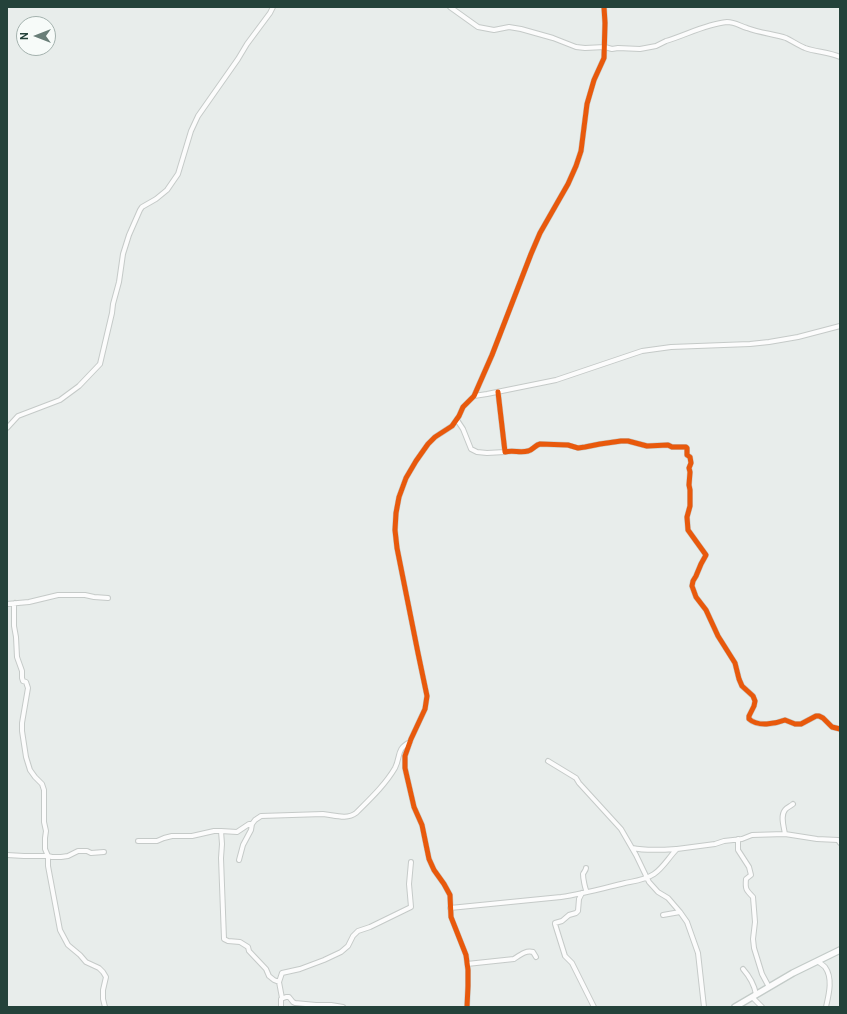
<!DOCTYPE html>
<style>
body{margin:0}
#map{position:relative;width:847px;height:1014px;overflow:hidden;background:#e8edeb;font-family:Roboto,sans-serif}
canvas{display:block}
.frame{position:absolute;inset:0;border:8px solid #24423a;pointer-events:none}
.north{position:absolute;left:16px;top:16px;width:40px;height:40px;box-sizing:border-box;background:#f7fbf9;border:1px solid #a3b1ad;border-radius:50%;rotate:270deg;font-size:11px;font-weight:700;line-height:16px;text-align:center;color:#24423a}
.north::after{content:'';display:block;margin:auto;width:14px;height:18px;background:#697e78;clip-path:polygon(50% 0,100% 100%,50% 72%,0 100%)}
</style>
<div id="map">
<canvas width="847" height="1014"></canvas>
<div class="frame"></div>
<div class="north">N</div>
</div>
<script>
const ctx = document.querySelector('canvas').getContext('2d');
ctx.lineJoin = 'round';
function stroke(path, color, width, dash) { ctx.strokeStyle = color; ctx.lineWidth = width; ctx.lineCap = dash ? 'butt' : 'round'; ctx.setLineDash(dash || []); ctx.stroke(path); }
const minor = new Path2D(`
 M450 7 478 27 494 30 509 27 521 29 553 38 576 47 585 48 605 47 612 49 618 48 640 49 656 46 666 41C686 35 706 24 727 22 735 22 740 26 747 28 760 33 774 34 786 38 792 41 798 45 805 48 816 52 829 52 840 57
 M498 392 505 452C512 450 521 453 528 451 533 450 535 445 540 444L568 445 578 448 585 447 600 444 621 441H628L647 446 668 445 672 447H686L687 448V455L690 457 691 463 689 468 690 472 689 485 690 490V506L687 517 688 530 706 555 701 564 696 576 693 581 692 586 696 597 706 610 718 636 735 663 739 679 742 686 753 696 755 701 754 706 749 716V719C758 727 775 724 785 720L795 724H801L816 716H819L823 718 832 727 840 729
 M474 396 487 394 556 380 642 351 671 347 750 344 769 342 798 337 840 326
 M457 420 463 429 471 449 477 452 487 453 505 452
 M7 428 18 416 60 400 79 386 100 364 112 313 113 304 119 282 123 254 129 235 140 210 142 207 156 199 167 190 178 174 191 131 198 116 238 59 247 44 270 13 273 7
 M15 603 14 604V626L16 637 17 657 22 671V678L23 681 26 682 28 688 22 723V731L26 757 30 770 35 777 42 784 44 790V822L46 831 45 838V849L48 856V866L60 930 68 945 80 955 86 962 99 968 103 972 106 977 103 990V999L105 1007
 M7 604 29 602 58 595H85L94 597 108 598
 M548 761 576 778 579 783 621 829 636 855 649 882 658 892 668 898 680 912 687 922 698 953 704 1007
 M252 824 255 820 261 816 323 814C334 815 347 820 356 813 370 799 385 785 395 768 401 756 396 749 410 742
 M785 834C784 827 780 816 785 810 787 807 791 806 793 804
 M738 839V850L749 867 751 875 746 879C745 889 746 890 753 897L755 922 753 939 754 948 762 974 769 987
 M138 841H157L164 838 172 836H192L214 831H221
 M632 848C646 851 662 850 676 849
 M7 855 24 856H48L52 857H61L68 856 78 851H87L91 853 104 852
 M239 860 243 845 251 830 252 824H249L237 832 221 831 222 844 221 858 224 939 228 941 240 942 248 947 249 951 266 969 269 976 274 980 279 982
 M586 868C586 870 584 872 583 874 583 878 585 889 587 892
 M582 893 579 899 578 911 576 913 569 915 562 921 555 923V924L565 956 572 963 594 1007
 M450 908 561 897C583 894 604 888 625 883 635 881 645 880 654 874 663 868 669 857 677 849L715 844 724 841 742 839 752 835 785 834 817 839 838 840 840 843
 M663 915 680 912
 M817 961C820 963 823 965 825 967 833 978 829 994 826 1007
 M467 964 514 959C520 955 526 950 533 952L536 957
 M743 969C750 977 754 984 756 994
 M752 997 762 1007
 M282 998 279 982 282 973 300 969 324 960 341 952 348 946 353 936 358 931 370 927 411 907 409 884 411 862
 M281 1007V999L286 997H289L293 1002 295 1003 316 1005H331L343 1007
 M467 1007 468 986V970L466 955 451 917 450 895 444 884 434 870 429 859 422 825 414 807 405 768V756L411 739 425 709 427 696 418 653 397 548 395 530 396 513 399 497 406 478 416 461 428 444 435 437 452 426 459 416 463 407 474 396 492 355 531 254 540 233 568 184 576 166 581 151 587 104 594 80 604 58 605 23 604 7`);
const secondary = new Path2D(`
 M735 1007 793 973 840 950`);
stroke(minor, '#c5cac8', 6);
stroke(secondary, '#c3cbc8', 8);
stroke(minor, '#fcfcfc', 4);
stroke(secondary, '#fcfcfc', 5.5);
stroke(new Path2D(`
 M498 392 505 452C512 450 521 453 528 451 533 450 535 445 540 444L568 445 578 448 585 447 600 444 621 441H628L647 446 668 445 672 447H686L687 448V455L690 457 691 463 689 468 690 472 689 485 690 490V506L687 517 688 530 706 555 701 564 696 576 693 581 692 586 696 597 706 610 718 636 735 663 739 679 742 686 753 696 755 701 754 706 749 716V719C758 727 775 724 785 720L795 724H801L816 716H819L823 718 832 727 840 729
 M467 1007 468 986V970L466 955 451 917 450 895 444 884 434 870 429 859 422 825 414 807 405 768V756L411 739 425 709 427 696 418 653 397 548 395 530 396 513 399 497 406 478 416 461 428 444 435 437 452 426 459 416 463 407 474 396 492 355 531 254 540 233 568 184 576 166 581 151 587 104 594 80 604 58 605 23 604 7`), '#e8590c', 5);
</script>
